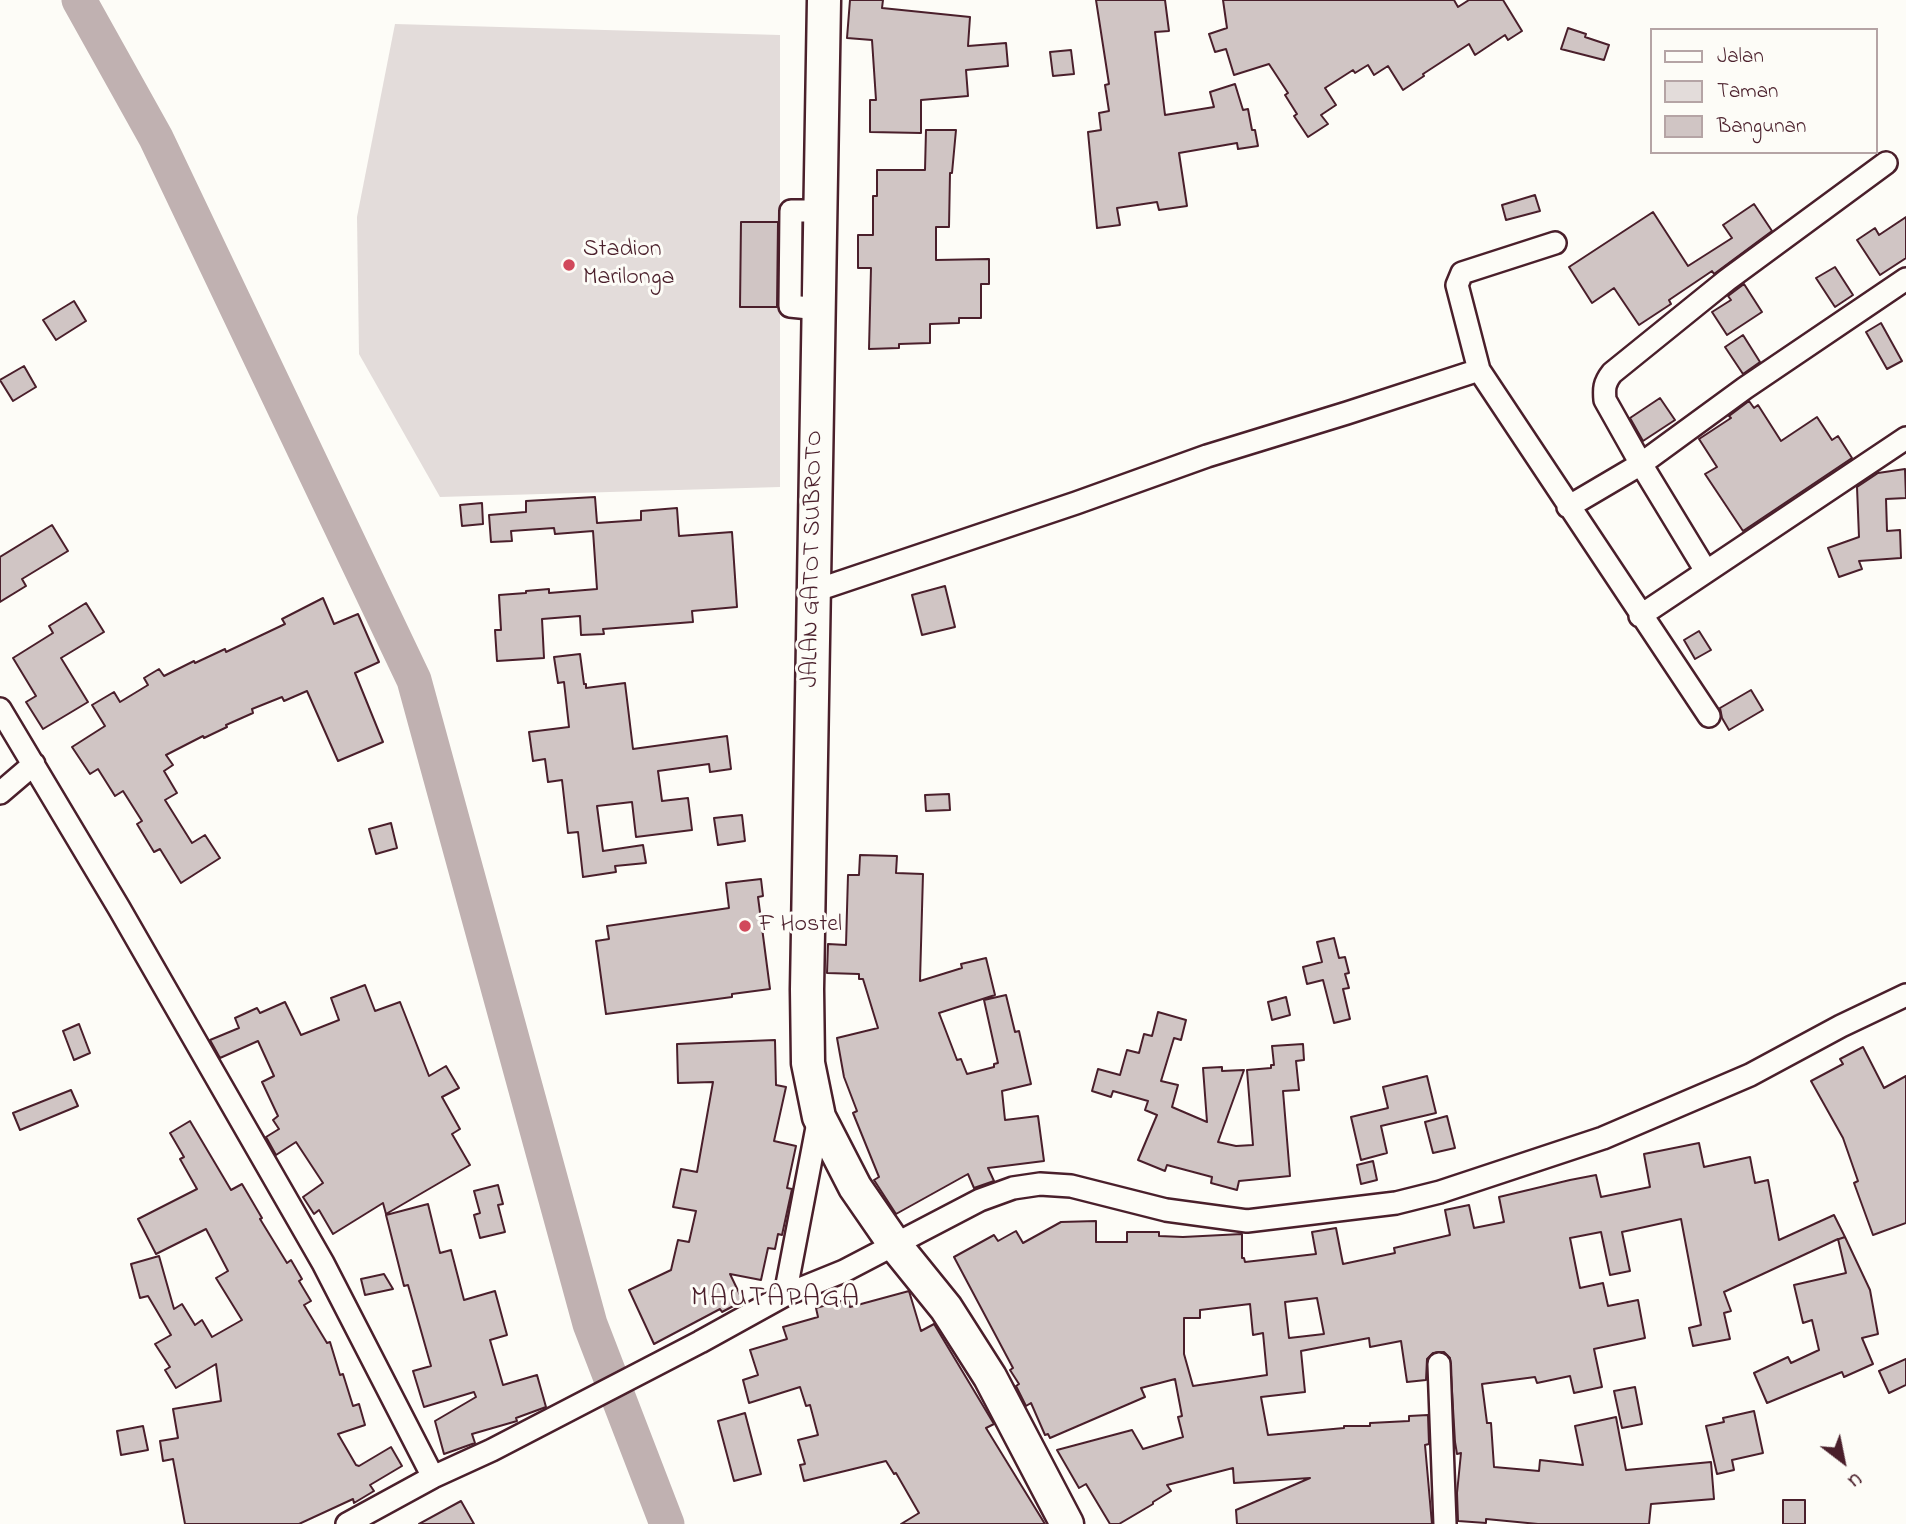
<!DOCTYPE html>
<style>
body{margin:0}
#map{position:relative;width:1906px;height:1524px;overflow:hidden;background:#fdfcf7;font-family:"Indie Flower",sans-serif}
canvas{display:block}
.legend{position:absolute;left:1650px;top:28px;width:228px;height:126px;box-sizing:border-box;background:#fdfcf7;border:2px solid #b5a4a5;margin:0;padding:9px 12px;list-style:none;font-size:21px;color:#4a1f2b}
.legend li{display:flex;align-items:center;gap:14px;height:35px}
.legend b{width:35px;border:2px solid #b5a4a5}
.north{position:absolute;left:1808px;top:1426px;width:70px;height:70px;-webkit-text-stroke:5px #fdfcf7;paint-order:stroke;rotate:148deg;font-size:19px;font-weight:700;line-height:28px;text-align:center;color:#4a1f2b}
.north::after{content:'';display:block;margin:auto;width:24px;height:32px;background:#4a1f2b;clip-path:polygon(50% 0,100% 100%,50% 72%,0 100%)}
</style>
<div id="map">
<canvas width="1906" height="1524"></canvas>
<ul class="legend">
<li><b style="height:9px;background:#fdfcf7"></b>Jalan</li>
<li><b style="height:19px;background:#e3dcda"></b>Taman</li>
<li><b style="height:19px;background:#d0c5c4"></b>Bangunan</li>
</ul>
<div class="north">U</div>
</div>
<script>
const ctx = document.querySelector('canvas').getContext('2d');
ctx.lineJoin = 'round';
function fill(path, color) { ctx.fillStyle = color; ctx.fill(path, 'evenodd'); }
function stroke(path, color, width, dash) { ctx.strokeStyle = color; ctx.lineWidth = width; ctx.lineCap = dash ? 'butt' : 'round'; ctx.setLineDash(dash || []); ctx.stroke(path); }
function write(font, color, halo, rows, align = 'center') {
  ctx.font = font + ' "Indie Flower",sans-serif'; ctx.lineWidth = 6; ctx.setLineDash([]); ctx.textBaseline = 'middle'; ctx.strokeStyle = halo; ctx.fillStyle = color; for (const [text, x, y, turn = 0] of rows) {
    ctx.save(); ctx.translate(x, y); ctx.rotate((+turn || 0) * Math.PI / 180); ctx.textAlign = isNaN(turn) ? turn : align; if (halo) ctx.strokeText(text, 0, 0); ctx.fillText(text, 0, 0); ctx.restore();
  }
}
fill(new Path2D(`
 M395 24 780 35V487L440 497 359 354 357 217Z`), '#e3dcda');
stroke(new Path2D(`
 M79 0 156 138 414 680 590 1324 667 1524`), '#c0b1b1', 35);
const building = new Path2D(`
 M850 0H883L882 8 970 17 968 46 1006 43 1008 66 966 70 968 96 921 100V133L870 132V100H876L872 40 847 38Z
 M1096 0H1165L1169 31 1155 32 1165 115 1214 107 1210 92 1235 84 1243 110 1248 109 1252 130H1255L1258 146 1238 149 1237 143 1179 153 1187 206 1159 210 1157 202 1117 208 1120 225 1097 228 1088 132 1101 130 1099 113 1109 111 1105 85 1109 84Z
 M1223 0H1454L1458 7 1469 0H1503L1522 31 1508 40 1505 35 1475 55 1469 44 1423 74 1424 76 1403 90 1388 66 1374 75 1368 65 1355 73 1353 70 1325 88 1336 105 1321 115 1328 124 1308 137 1294 116 1297 114 1285 95 1288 93 1269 64 1234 75 1226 49 1215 52 1209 34 1227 28Z
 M1568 28 1586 34 1585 37 1609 45 1604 60 1561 49Z
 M1071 50 1074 74 1053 76 1050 52Z
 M926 130H956L952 173H950L949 227H936V260L989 259V284H981V318H959V323L930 324V343L899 344V348L869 349 871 268H858V235H873V196H877V170H925Z
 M1535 195 1540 211 1506 220 1502 205Z
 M1754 204 1772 231 1714 274 1712 271 1669 300 1671 304 1639 325 1614 288 1592 303 1569 267 1653 212 1688 266 1732 238 1723 225Z
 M1906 217V258L1880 275 1857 240 1875 228 1879 235Z
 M741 222H778L777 307H740Z
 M1835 267 1853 295 1835 307 1816 278Z
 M1744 284 1762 312 1727 335 1712 312 1731 300 1728 296Z
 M74 301 86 321 56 340 43 320Z
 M1881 323 1902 361 1887 369 1866 332Z
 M1743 335 1760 362 1743 374 1725 347Z
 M24 366 36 387 13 401 0 380Z
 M1660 398 1675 420 1643 441 1630 418Z
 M1749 401 1754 408 1758 405 1781 441 1817 417 1832 440 1838 436 1852 458 1743 531 1705 474 1717 467 1699 439 1731 418 1729 416Z
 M1905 469 1906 498 1886 499 1887 531 1900 530 1901 558 1859 561 1862 569 1839 577 1828 548 1859 537 1857 487 1878 473Z
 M595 497 597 523 641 520V511L677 508 679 536 732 532 737 607 692 611 693 622 603 629 604 634 581 635 580 616 542 619 544 658 497 661 495 630H501L499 595 526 593V591L549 589V593L597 589 593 531 555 534 554 528 511 531 512 541 491 542 489 515 526 512V501Z
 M482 503 483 524 462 526 460 505Z
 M52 525 68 551 22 579 26 586 0 602V557Z
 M945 586 955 627 922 635 912 595Z
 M323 598 334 624 358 614 379 662 355 673 383 742 338 761 307 691 284 701 282 697 252 709 253 713 226 725 227 727 204 738 203 736 166 755 173 765 164 771 177 793 165 800 192 843 205 835 220 858 181 883 160 849 154 852 137 824 142 821 123 791 115 796 98 769 90 774 72 747 105 726 92 705 114 692 120 702 148 685 144 678 159 669 164 676 194 661 195 663 225 649 226 652 285 624 282 619Z
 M86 603 104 632 61 658 88 702 43 729 26 702 36 696 13 658 53 633 49 626Z
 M1699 631 1711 650 1695 659 1684 640Z
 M580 654 584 684H586V688L625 683 633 749 727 736 731 769 710 772 709 764 658 771 662 801 688 798 692 830 636 837 632 802 597 806 603 851 643 845 646 863 615 866 616 872 583 877 578 832 568 833 562 780 548 782 545 759 533 761 529 732 569 727 564 682 558 683 554 657Z
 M1751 690 1763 710 1729 730 1722 718 1720 708Z
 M949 794 950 810 926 811 925 795Z
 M742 815 745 841 718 845 714 818Z
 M391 823 397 848 376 854 369 829Z
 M860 855 897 856 896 873 923 874 920 981 962 968 961 964 986 958 995 995 939 1013 957 1060 961 1059 967 1074 994 1067V1064L998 1063 984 1000 1006 995 1015 1032 1019 1031 1031 1084 1002 1091 1005 1120 1038 1116 1044 1161 988 1168 994 1181 974 1188 968 1174 896 1214 874 1180 879 1177 853 1113 857 1111 844 1077 837 1038 878 1028 863 979H859V974L827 973 828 944 846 945 848 875H859Z
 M761 879 763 896 758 897 770 989 732 994V997L606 1014 596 941 609 939 607 926 729 908 726 883Z
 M1334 938 1339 958 1345 957 1349 973 1345 974 1349 988 1343 989 1350 1019 1334 1023 1323 980 1307 984 1303 967 1322 962 1317 942Z
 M365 985 375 1011 400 1002 429 1076 446 1066 459 1088 442 1097 460 1129 452 1134 470 1165 386 1214 383 1203 333 1234 319 1210 314 1214 303 1197 323 1183 296 1142 276 1155 266 1137 279 1129 273 1120 278 1116 262 1082 274 1076 258 1041 220 1058 210 1040 239 1028 235 1018 257 1008 260 1013 285 1002 301 1035 339 1020 331 998Z
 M1286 997 1290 1015 1272 1020 1268 1002Z
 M1158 1012 1186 1020 1181 1040 1174 1038 1161 1081 1178 1085 1172 1107 1207 1122 1203 1068 1222 1067V1071L1244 1070 1218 1142 1236 1146 1253 1145 1247 1070 1271 1068V1065H1274L1272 1046 1303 1044 1304 1060 1296 1061 1299 1090 1283 1091 1290 1176 1239 1181 1237 1190 1211 1183 1212 1177 1167 1165 1165 1171 1138 1160 1157 1115 1145 1110 1148 1101 1113 1091 1111 1097 1092 1091 1098 1069 1120 1075 1127 1050 1139 1053 1144 1034 1152 1036Z
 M79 1024 90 1053 74 1060 63 1031Z
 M775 1040 776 1085 786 1087 774 1141 796 1146 787 1188 792 1189 782 1235 778 1234 775 1249 768 1248 761 1280 730 1274 743 1301 722 1312 720 1309 654 1344 629 1290 671 1270 678 1240 689 1242 696 1211 673 1207 681 1169 697 1172 713 1082 678 1083 677 1044Z
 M1863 1047 1884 1088 1906 1076V1223L1873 1235 1854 1183 1858 1181 1843 1138 1811 1081 1843 1064 1840 1059Z
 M1427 1076 1436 1113 1381 1126 1387 1153 1361 1160 1351 1117 1388 1108 1383 1087Z
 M71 1090 78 1106 20 1130 13 1113Z
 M1447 1116 1455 1148 1433 1153 1425 1122Z
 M190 1121 231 1190 242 1184 262 1218 260 1219 287 1263 291 1260 302 1279 299 1281 311 1301 304 1305 327 1343 330 1342 340 1375 343 1374 353 1406 359 1404 365 1425 338 1434 356 1465 359 1466 391 1447 402 1466 370 1485 374 1491 354 1503 353 1499 299 1524H185L173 1459 163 1461 160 1441 178 1438 173 1409 221 1401 216 1364 176 1388 165 1370 170 1367 155 1344 171 1335 148 1296 140 1298 131 1264 159 1256 174 1309 182 1304 195 1325 202 1320 212 1337 242 1320 216 1278 228 1271 206 1229 156 1254 138 1219 197 1189 180 1159 184 1157 170 1133Z
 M1699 1143 1704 1167 1750 1157 1755 1183 1768 1180 1779 1240 1834 1215 1845 1237 1839 1239 1845 1237 1870 1290 1878 1334 1862 1338 1873 1364 1844 1377 1842 1372 1767 1403 1754 1373 1788 1357 1791 1363 1819 1350 1812 1320 1803 1323 1794 1285 1846 1273 1838 1239 1724 1292 1731 1311 1724 1313 1730 1339 1693 1346 1689 1328 1701 1325 1681 1219 1622 1232 1630 1271 1610 1275 1601 1232 1570 1238 1580 1288 1603 1283 1608 1306 1638 1300 1645 1338 1594 1349 1602 1387 1574 1393 1570 1376 1537 1383 1535 1377 1482 1384 1487 1423H1491L1494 1467 1539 1471 1540 1460 1583 1465 1575 1426 1616 1417 1626 1470 1711 1462 1714 1499 1651 1504 1649 1524H1538L1486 1519V1523L1458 1521 1457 1493 1461 1453 1457 1454 1455 1442 1450 1358 1444 1352 1433 1353 1427 1359 1426 1380 1407 1382 1401 1341 1370 1347 1369 1338 1301 1351 1305 1392 1261 1397 1268 1435 1344 1428V1426H1370V1423L1409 1421V1416L1428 1415 1429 1444 1425 1445 1432 1524H1237L1236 1510 1310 1478 1234 1483 1233 1468 1167 1485 1171 1491 1153 1502V1504L1119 1524H1110L1086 1484 1079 1488 1057 1450 1132 1430 1143 1449 1183 1437 1178 1417 1182 1416 1175 1379 1141 1388 1145 1397 1050 1438 1048 1434 1045 1435 1031 1403 1026 1406 1016 1386 1019 1384 1010 1370 1013 1368 954 1257 994 1235 998 1241 1016 1231 1023 1243 1061 1222 1096 1221V1242H1127V1232H1159V1236L1183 1237 1242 1234V1258H1244L1245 1262 1316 1254 1312 1232 1336 1228 1343 1264 1395 1253 1394 1248 1450 1235 1445 1210 1469 1205 1474 1228 1504 1222 1499 1197 1570 1180 1596 1175 1601 1197 1650 1187 1644 1154ZM1317 1298 1324 1334 1289 1338 1285 1302ZM1250 1304 1253 1335 1263 1333 1267 1375 1193 1386 1184 1354V1318H1200V1310Z
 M1373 1161 1377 1180 1361 1184 1357 1165Z
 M498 1185 503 1204 498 1205 505 1232 480 1238 474 1215 480 1213 474 1191Z
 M428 1204 440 1253 451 1250 464 1300 495 1291 507 1335 490 1340 503 1385 537 1375 546 1407 516 1418 517 1421 472 1434 475 1443 444 1454 435 1421 476 1397 474 1392 424 1407 413 1371 431 1366 408 1285 404 1286 386 1215Z
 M384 1274 393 1289 365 1295 361 1279Z
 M909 1291 921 1331 934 1324 994 1424 986 1428 1045 1524H901L919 1513 896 1473 894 1474 886 1461 804 1481 800 1465 805 1464 798 1440 818 1435 810 1405 806 1406 800 1387 749 1403 743 1380 758 1375 750 1350 787 1339 783 1327 818 1317 816 1308 848 1299 850 1307Z
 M1906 1359V1385L1889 1393 1879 1371Z
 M1635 1387 1642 1424 1622 1428 1614 1391Z
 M1754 1411 1763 1453 1732 1460 1734 1470 1717 1474 1706 1426 1724 1422 1723 1418Z
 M745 1413 761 1474 734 1481 718 1421Z
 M143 1426 148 1450 121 1455 117 1431Z
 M1783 1500H1805V1524H1783Z
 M461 1501 474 1524H419Z`);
fill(building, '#d0c5c4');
stroke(building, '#4a1f2b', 2);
const minor = new Path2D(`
 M1555 243 1462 273 1457 285 1479 370 1709 716
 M819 309 790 306 791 211H821
 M1568 507 1641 464 1745 388 1906 279
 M1706 571 1641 464 1605 400C1604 389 1604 383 1612 373L1727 280 1886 163
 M814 591 1076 503 1207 456 1347 413 1479 370
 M1640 616 1906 438
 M0 709 119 908 323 1263 433 1477
 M0 793 34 764
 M785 1295 819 1117
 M1439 1364 1445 1524
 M347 1524 433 1477 492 1450 700 1342 785 1295 844 1271 980 1200 1013 1188 1040 1184 1071 1186 1166 1210 1247 1221 1396 1203 1440 1192 1603 1138 1750 1075 1841 1026 1906 995`);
const highway = new Path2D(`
 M824 0 807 989 808 1063 819 1117 855 1187 895 1245 946 1308 990 1377 1067 1524`);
stroke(minor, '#4a1f2b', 26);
stroke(highway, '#4a1f2b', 37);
stroke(minor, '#fdfcf7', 21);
stroke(highway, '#fdfcf7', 32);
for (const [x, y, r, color] of [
 [569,265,7,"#d1495b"],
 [745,926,7,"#d1495b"]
]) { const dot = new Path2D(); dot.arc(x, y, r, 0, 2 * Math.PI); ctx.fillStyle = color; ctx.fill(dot); stroke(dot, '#fdfcf7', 2.5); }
write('24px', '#4a1f2b', '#fdfcf7', [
 ["Stadion",583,251],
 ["Marilonga",583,279],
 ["F Hostel",759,926]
], 'left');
write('24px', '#4a1f2b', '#fdfcf7', [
 ["JALAN GATOT SUBROTO",814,559,-89]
]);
ctx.letterSpacing = '2px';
write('28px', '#4a1f2b', '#fdfcf7', [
 ["MAUTAPAGA",776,1300]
]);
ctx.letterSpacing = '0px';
</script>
